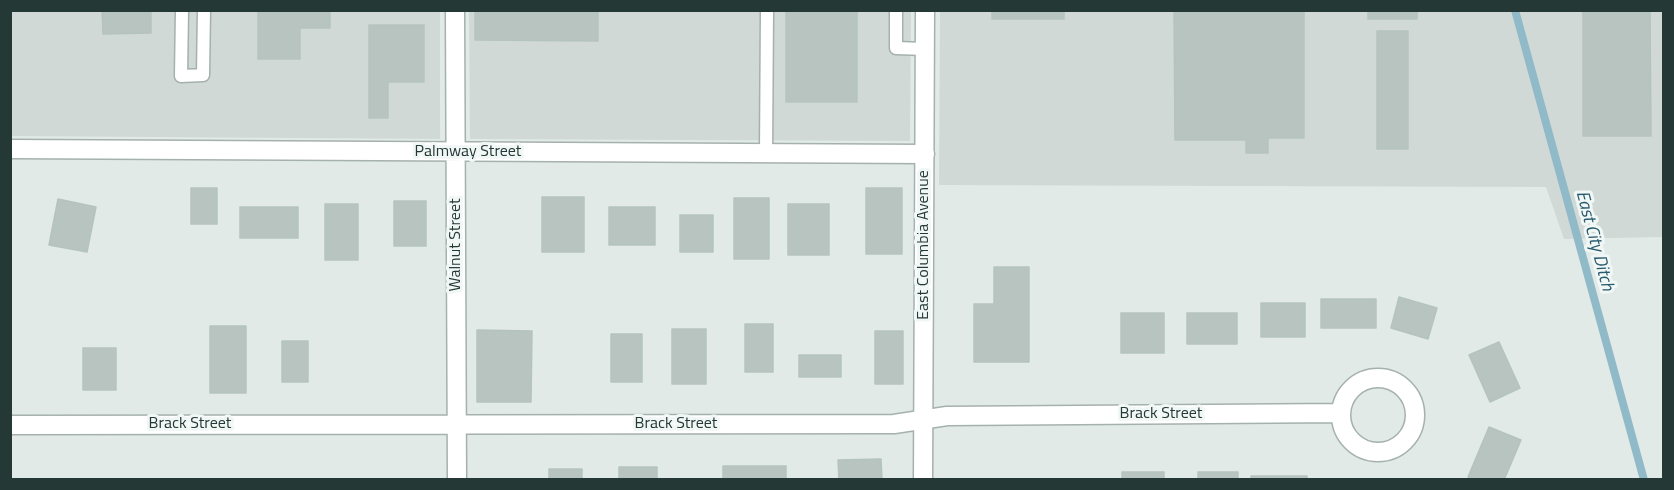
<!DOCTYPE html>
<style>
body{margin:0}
#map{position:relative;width:1674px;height:490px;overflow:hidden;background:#e1eae7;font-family:"Titillium Web",sans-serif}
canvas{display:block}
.frame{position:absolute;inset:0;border:12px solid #243835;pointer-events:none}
</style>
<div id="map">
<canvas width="1674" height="490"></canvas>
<div class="frame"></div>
</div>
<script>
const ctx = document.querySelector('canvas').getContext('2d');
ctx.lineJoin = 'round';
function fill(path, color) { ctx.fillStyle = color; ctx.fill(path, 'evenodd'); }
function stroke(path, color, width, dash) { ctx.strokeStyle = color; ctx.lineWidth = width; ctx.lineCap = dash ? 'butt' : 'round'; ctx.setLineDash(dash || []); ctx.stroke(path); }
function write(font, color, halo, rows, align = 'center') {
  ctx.font = font + ' "Titillium Web",sans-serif'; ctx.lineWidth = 6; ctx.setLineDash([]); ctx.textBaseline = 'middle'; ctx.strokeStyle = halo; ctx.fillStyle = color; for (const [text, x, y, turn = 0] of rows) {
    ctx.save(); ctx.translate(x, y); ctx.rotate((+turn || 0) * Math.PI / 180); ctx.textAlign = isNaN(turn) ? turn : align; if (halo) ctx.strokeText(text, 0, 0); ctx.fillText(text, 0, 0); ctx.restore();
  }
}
fill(new Path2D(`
 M11 11H440V139L11 136Z
 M469 11H911L910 141 470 139Z
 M940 11H1663V237L1564 239 1546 187 939 185Z`), '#d0d9d6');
stroke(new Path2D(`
 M1515 10 1644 480`), '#90bac8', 8);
const building = new Path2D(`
 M102 10H151V33L103 34Z
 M258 10H359V11H330V28H300V59H258Z
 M475 10H598V41L475 40Z
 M786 10H857V102H786Z
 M992 10H1064V19H992Z
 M1174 10H1304V138H1268V153H1246V140H1175Z
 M1368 10H1417V19H1368Z
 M1583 10H1650L1651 136H1583Z
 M369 25H424V82H388V118H369Z
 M1377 31H1408V149H1377Z
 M191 188H217V224H191Z
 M866 188H902V254H866Z
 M542 197H584V252H542Z
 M734 198H769V259H734Z
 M58 199 96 207 87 252 49 245Z
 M394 201H426V246H394Z
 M325 204H358V260H325Z
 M788 204H829V255H788Z
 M240 207H298V238H240Z
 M609 207H655V245H609Z
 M680 215H713V252H680Z
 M994 267H1029V362H974V304H994Z
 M1399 297 1437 308 1428 339 1391 328Z
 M1321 299H1376V328H1321Z
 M1261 303H1305V337H1261Z
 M1121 313H1164V353H1121Z
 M1187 313H1237V344H1187Z
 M745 324H773V372H745Z
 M210 326H246V393H210Z
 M672 329H706V384H672Z
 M477 330 532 331 531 402H477Z
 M875 331H903V384H875Z
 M611 334H642V382H611Z
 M282 341H308V382H282Z
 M1499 342 1520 388 1490 402 1469 355Z
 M83 348H116V390H83Z
 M799 355H841V377H799Z
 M1489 427 1521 440 1504 480H1474L1468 477Z
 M881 459 882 480H839L838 460Z
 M723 466H786V480H723Z
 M619 467H657V480H619Z
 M549 469H582V480H549Z
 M1122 472H1164V480H1122Z
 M1198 472H1238V480H1198Z
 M1251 476H1307V480H1251Z`);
fill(building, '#b7c4c0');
stroke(building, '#b5c3be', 1.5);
const service = new Path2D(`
 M182 10 181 76 203 75 204 10
 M896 10V48L925 49
 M766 153 767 10`);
const minor = new Path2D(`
 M455 10 457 480
 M10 149 925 154
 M1341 415a37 37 0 1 1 74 0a37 37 0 1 1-74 0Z
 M10 425 894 424 947 416 1341 413`);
const tertiary = new Path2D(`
 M923 480 925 10`);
stroke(service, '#a5b1ae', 15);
stroke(minor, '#a5b1ae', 21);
stroke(tertiary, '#a5b1ae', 21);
stroke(service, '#fff', 12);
stroke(minor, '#fff', 18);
stroke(tertiary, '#fff', 18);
write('16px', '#243835', '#f1f7f5', [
 ["Palmway Street",468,152],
 ["Walnut Street",456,245,-90],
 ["East Columbia Avenue",924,245,-90],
 ["Brack Street",1161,414],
 ["Brack Street",190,424],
 ["Brack Street",676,424]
]);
write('italic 18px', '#26596d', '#f1f7f5', [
 ["East City Ditch",1594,241,75]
]);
</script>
